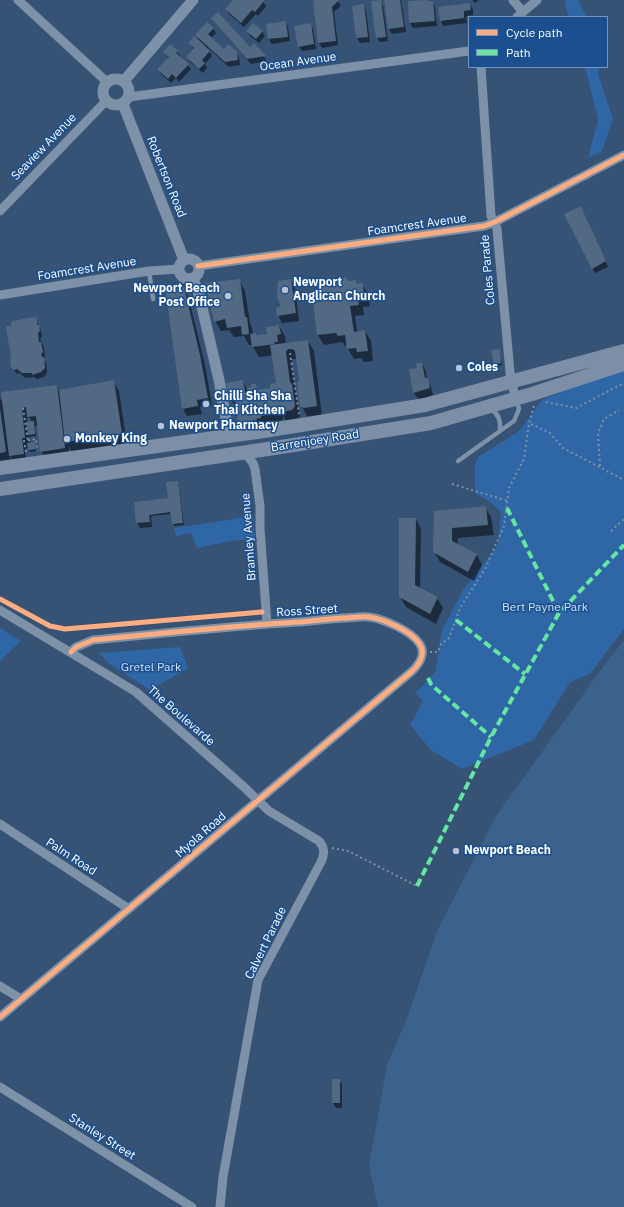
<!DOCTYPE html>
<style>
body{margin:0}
#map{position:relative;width:624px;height:1207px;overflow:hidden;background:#365274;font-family:"IBM Plex Sans",sans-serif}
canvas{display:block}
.legend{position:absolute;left:468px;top:16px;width:140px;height:52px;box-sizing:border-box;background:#1b4f8f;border:1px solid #7695bc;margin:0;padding:5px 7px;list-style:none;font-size:12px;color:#fff}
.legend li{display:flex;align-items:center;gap:8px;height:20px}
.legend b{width:20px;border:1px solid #7695bc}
</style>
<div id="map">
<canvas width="624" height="1207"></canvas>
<ul class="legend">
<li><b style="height:5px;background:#ffac80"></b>Cycle path</li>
<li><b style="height:5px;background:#66e7a1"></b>Path</li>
</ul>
</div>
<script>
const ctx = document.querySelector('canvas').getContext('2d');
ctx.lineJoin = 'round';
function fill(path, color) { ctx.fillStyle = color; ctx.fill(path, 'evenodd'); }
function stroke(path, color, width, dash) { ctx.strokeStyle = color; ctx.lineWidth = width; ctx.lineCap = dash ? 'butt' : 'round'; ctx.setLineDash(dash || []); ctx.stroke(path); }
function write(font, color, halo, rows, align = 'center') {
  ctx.font = font + ' "IBM Plex Sans",sans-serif'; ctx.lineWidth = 3; ctx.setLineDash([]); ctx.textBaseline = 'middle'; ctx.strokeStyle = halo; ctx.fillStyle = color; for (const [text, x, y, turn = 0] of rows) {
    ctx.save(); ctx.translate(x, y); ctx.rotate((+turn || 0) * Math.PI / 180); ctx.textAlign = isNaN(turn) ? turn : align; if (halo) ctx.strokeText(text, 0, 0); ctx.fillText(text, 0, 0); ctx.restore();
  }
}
fill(new Path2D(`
 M566 0H578L587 17H569L564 2Z
 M585 67H600L598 74 613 119 602 151 588 158 598 120Z
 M624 367V629L590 674 570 682 534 740 462 769 431 750 410 725 423 701 415 693 435 673 442 630 463 590 498 545 501 512 490 502 475 493V466L478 457 519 431 542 400Z
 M253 516 255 539 231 541 197 548 191 533 176 536 174 528Z
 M0 628 21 641 0 661Z
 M180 647 188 668 150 690 111 665 99 653Z`), '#2f66a5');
fill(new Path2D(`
 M624 640V1207H378L369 1165 387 1065 406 1021 437 931 496 816 597 675Z`), '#3b618d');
fill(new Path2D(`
 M234 0H262L266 6 258 16 256 14 244 27 229 14 226 9Z
 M315 0H337L341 6 334 12 338 45 322 48 319 43Z
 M385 0H401L406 32 392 34 389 29Z
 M472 0H479L475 3Z
 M380 1 383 6 388 41 380 42 377 38Z
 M409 2H432L435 7 437 26 413 28 410 23Z
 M470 4 473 9V15L466 16 467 23 443 26 441 21Z
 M363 6 366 10 370 42 360 43 357 38 353 7Z
 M212 19 250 48 254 44 267 61 251 64Z
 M286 22 288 27 290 41 271 44 269 39 267 25Z
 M310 24 313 29 316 49 302 51 299 47Z
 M213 28 216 33 211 38 224 50 236 52 239 57 240 65 229 67 207 47 212 56 205 64 207 68 203 73 190 62 187 57 194 50 189 43 205 48 206 46 199 40 196 35Z
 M248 31H262L265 36 259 43 250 36Z
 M164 52H177L191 69 179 82 176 78 171 83 161 74 159 69 169 58Z
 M584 212 608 267 595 273 592 268Z
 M347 278 349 282 356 281 358 285 362 284 368 294 370 306 363 307 364 315 355 316 357 332 365 331 371 341 373 361 364 362 361 358 354 359 348 349 347 345 344 346 343 342 324 345 318 335 323 300Z
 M239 280 245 291 250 323 252 328 253 334H256L257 336 268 334 279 326 285 336 286 344 308 341 314 351 322 416 310 418 307 416 301 405 297 359H293L291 362 300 417 298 420 286 421 283 415V420L264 423 265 426 243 430 239 423 237 407H236L231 400 243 382 247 389 252 388 255 385 258 391 277 387 273 355 259 357 252 345H249L244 336 234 337 229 330 221 331 215 321Z
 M290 280 295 287 299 321 282 323 278 315Z
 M178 286 180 289 184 288 189 299 205 365 212 405 200 407 202 414 187 416 183 409Z
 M36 320 41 331 42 337 40 339 44 347 45 357 43 359 46 363 47 369V373L44 377 36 379 35 377 25 378 20 373 17 374 12 367Z
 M499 350 502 365 496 367 495 365Z
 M422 364 426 371 427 379 431 386 433 395 419 400 414 393 411 370 418 369Z
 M113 381 119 391 127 444 72 452 69 446 70 458 47 461 41 451 38 426H35L36 436 29 437 30 443H34L36 451 30 452 28 448 25 449 26 459 12 461 10 456V460L0 461V398L3 403 57 386 59 391ZM29 417 32 422H27V418Z
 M178 482 184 525 174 526 171 514 151 516 152 527 140 528 137 523 135 502 169 499Z
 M485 507 491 517 494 535 458 538 457 545 477 555 482 565 474 581 440 562 434 552 435 512Z
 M416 519 421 529 420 589 437 598 443 608 436 624 406 607 400 597Z
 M333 1080H339L342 1084V1108H336L333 1103Z`), '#0007');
fill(new Path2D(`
 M233 0H263L264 1 255 12 252 10 241 23 225 9Z
 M314 0H339L332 7 336 41 318 43 313 1Z
 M381 0 386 37 376 38 371 1Z
 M384 0H400L404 27 388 29Z
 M427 0V1H433L435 21 409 23 408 1Z
 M470 3 471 10 464 11V18L440 21 438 7Z
 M364 4 368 37 356 38 352 6Z
 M218 12 250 47 254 43 266 56 247 59 211 18Z
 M286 21 288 37 268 39 266 24Z
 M207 22 214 28 208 34 224 49 228 44 237 52 238 60 225 62 195 35Z
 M253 23 263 31 256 39 246 31Z
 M311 23 314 44 298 47 294 26Z
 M194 36 210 51 202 60 205 63 199 69 186 57 194 48 188 43Z
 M170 44 178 51 176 53 189 64 176 78 172 74 168 79 157 69 169 57 163 52Z
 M581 206 606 261 592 269 564 214Z
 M347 277 348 281 356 280 357 284 363 283 364 296 358 297 359 305 350 306 354 332 365 330 368 351 357 352 356 348 347 349 345 335 338 336 336 333 317 335 313 301 322 300 320 281Z
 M240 279 245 317H247L249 334 242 335 241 326 227 328 225 319 214 322 205 283Z
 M291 279 296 313 277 316 276 308 281 306 277 298 278 281Z
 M179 285V288L184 287 200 355 208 398 197 400 198 406 182 409 165 287Z
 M35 317 37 319V325H39L40 331 38 333 39 342H41L43 352 41 354 42 357H44L45 368 41 372 32 375V373H22L17 369 14 370 11 367 10 357H11L6 328 7 326H11V323L12 321Z
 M279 325 281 334 277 335 278 342H274L275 344 252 347 250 334 256 333V335L267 334 266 327Z
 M308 340 317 406 304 408 300 406 297 383 299 381 295 351 292 349H288L286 352 290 382 292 384 295 406 292 410 261 416V418L256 419 257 420 238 423 235 399 230 400 226 383 243 380 246 397 248 396 249 402 247 388 251 387V384H256L257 390 270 388V384L276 383 270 345Z
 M500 349 501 363 494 365 491 350Z
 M416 363H422L425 378H428L430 388 413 393 409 369 417 368Z
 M114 380 122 434 65 442 59 390Z
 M57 385 65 448 40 452 36 416 27 417 26 407 22 408 25 438H22L24 454 9 456 1 392Z
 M0 408 6 452 0 453Z
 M34 421 35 434 28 435 26 422Z
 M35 442 36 449 28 450 27 443Z
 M178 481 183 523 172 524 170 512 149 515 150 522 136 523 134 502 168 498 166 482Z
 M486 506 488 525 452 528V541L477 554 468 572 433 552 434 511Z
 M399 518H416L415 585 438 597 430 614 399 597Z
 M332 1079H340V1103H332Z`), '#526984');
stroke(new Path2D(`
 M290 353 299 414
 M546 402 576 408 624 383
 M534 406 529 423 550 433 563 448 624 480
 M23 408 28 441
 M26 452 24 441 36 439 38 451
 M600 466 598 433 604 419 619 410
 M452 484 508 501
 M611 531 624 519
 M430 652H438L441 644 449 638 460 608 485 569 504 526 509 488 524 459 529 423
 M332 848 348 851 417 886`), '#7d92a8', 2, [2, 3]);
stroke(new Path2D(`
 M149 271 153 299
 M491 409C499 414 501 422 500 431
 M458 461 514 421 519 409 517 401`), '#7d92a8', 4.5);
stroke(new Path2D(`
 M18 0 107 82
 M513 0 523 12
 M517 17 537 0
 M481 67 491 216 495 222 497 229 510 372 511 381 516 399
 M129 97 469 51
 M0 211 106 101
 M198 266 484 226 495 222 624 155
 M0 295 149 271 179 269
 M244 452 253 463 255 469 260 506V528L267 624
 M0 610 136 692 244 787 269 811 319 841C325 848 325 854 321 862L258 980 223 1177 220 1207
 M0 824 129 909
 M0 986 21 999
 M0 1017 411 672C419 665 427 653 419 643 411 631 384 619 369 617 360 616 350 618 342 618 322 620 303 622 284 623 220 627 156 634 93 640L76 647 71 652
 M0 1087 192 1207`), '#7d92a8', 9);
stroke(new Path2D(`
 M103 92a13 13 0 1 1 26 0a13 13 0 1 1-26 0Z
 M124 81 193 0
 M123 104 184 260
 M179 269a10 10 0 1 1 20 0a10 10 0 1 1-20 0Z
 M192 278 198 290 219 380 227 424 228 436`), '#7d92a8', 11);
stroke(new Path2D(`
 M0 468 264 431 425 405 624 351
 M0 489 281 447 431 423 532 394 624 364`), '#7d8ea7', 14);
stroke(new Path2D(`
 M507 508 559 613
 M456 620 525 674
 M428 678 431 684 435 688 491 737
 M417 886 491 737 559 613 624 545`), '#66e7a1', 4, [8, 4]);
stroke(new Path2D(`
 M198 266 484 226 495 222 624 155
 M0 599 50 626 65 629 262 612
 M0 1017 411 672C419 665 427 653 419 643 411 631 384 619 369 617 360 616 350 618 342 618 322 620 303 622 284 623 220 627 156 634 93 640L76 647 71 652`), '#ffac80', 5);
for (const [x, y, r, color] of [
 [285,290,4,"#b9c2ce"],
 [228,296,4,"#b9c2ce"],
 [459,368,4,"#b9c2ce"],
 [206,404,4,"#b9c2ce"],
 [161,426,4,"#b9c2ce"],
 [67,439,4,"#b9c2ce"],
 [456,851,4,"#b9c2ce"]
]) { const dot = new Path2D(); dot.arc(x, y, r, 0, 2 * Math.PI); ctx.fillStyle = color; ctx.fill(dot); stroke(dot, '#1b4f8f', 1.5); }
write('12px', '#fff', '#1b4f8f', [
 ["Ocean Avenue",298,62,-8],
 ["Seaview Avenue",44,147,-46],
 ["Robertson Road",166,177,68],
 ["Foamcrest Avenue",417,225,-8],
 ["Foamcrest Avenue",87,269,-9],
 ["Coles Parade",488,270,-95],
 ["Barrenjoey Road",315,441,-9],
 ["Bramley Avenue",249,537,-94],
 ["Ross Street",307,611,-4],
 ["The Boulevarde",181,716,41],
 ["Myola Road",201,835,-41],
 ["Palm Road",71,857,33],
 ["Calvert Parade",266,943,-64],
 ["Stanley Street",102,1137,32]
]);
write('bold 12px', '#fff', '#1b4f8f', [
 ["Newport",293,283],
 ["Anglican Church",293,297],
 ["Newport Beach",220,289,"right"],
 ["Post Office",220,303,"right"],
 ["Coles",467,368],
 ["Chilli Sha Sha",214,397],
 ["Thai Kitchen",214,411],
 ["Newport Pharmacy",169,426],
 ["Monkey King",75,439],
 ["Newport Beach",464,851]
], 'left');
write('12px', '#cfe3fa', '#1b4f8f', [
 ["Bert Payne Park",545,608],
 ["Gretel Park",151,668]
]);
</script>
